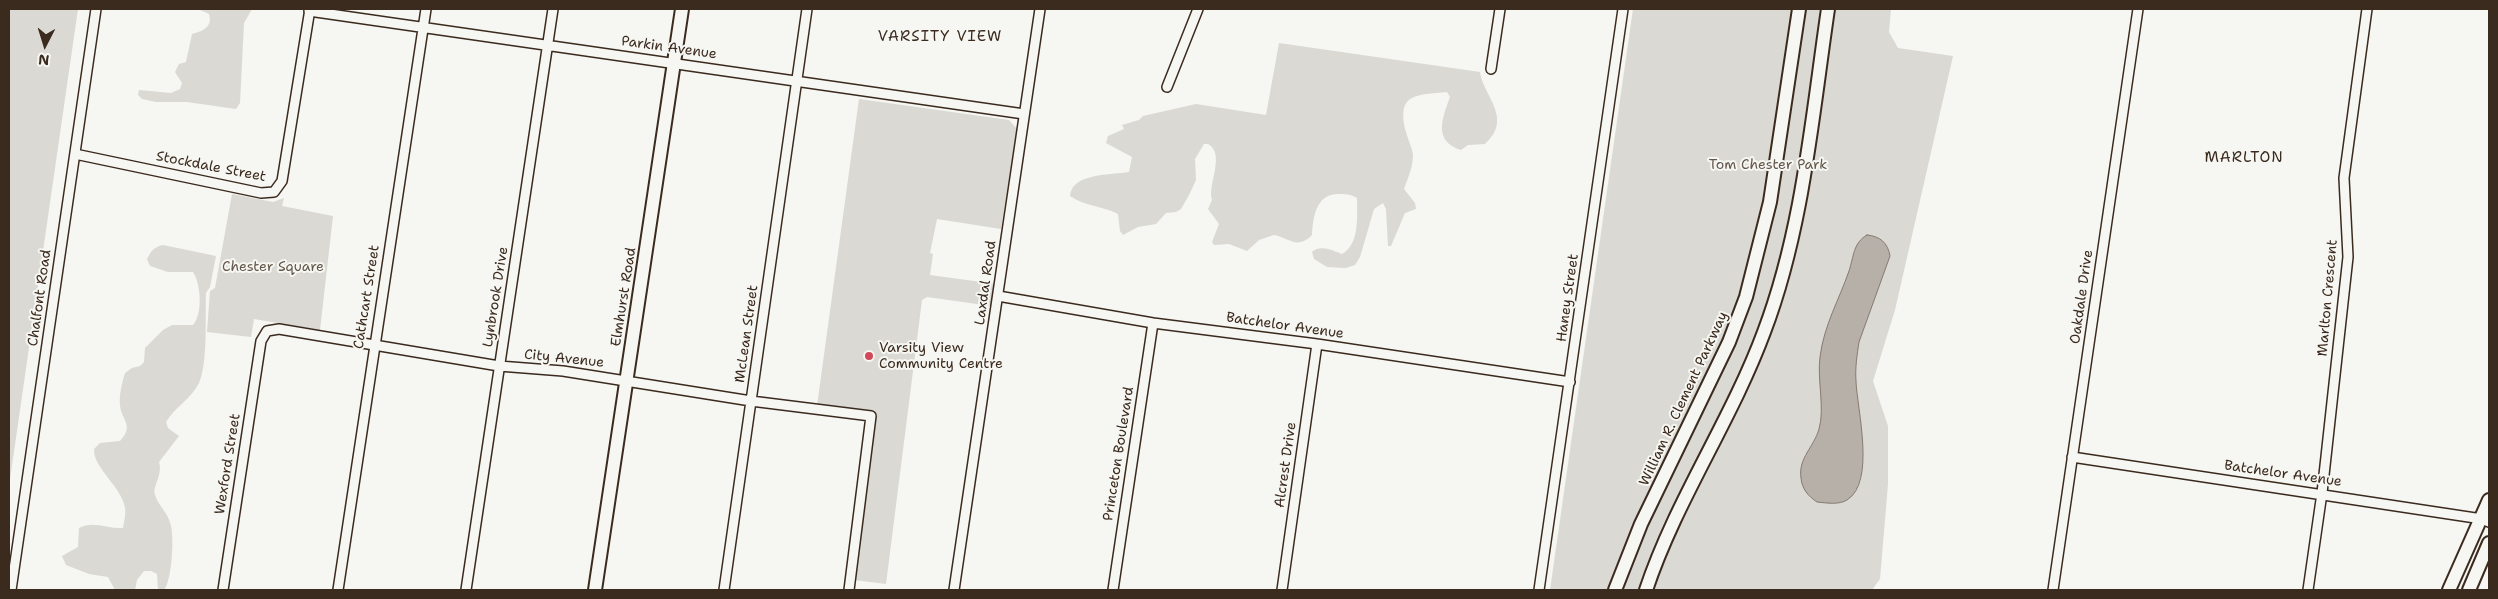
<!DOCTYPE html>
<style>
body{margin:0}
#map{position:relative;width:2498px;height:599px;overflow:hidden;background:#f6f6f2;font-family:"Shantell Sans",sans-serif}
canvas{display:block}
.frame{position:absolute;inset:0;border:10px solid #3b2a1e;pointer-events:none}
.north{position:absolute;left:20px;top:20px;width:50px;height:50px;-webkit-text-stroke:4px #f6f6f2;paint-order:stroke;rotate:185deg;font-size:14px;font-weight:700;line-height:20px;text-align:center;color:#3b2a1e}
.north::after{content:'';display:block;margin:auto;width:18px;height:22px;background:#3b2a1e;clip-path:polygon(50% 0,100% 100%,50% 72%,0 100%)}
</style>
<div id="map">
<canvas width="2498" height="599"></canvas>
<div class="frame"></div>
<div class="north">N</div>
</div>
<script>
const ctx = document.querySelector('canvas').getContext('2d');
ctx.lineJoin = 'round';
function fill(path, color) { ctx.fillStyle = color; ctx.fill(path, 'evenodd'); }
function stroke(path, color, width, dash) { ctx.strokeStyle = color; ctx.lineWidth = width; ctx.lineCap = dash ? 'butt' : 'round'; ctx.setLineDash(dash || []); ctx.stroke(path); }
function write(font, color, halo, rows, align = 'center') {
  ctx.font = font + ' "Shantell Sans",sans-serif'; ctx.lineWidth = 4; ctx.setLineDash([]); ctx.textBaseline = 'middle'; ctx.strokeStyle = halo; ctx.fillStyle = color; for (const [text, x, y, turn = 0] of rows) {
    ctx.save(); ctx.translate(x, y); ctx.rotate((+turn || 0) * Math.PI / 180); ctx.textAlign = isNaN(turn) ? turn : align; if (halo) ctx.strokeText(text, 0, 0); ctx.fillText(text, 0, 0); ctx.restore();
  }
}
fill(new Path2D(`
 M9 9H78L9 486Z
 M198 9H252L244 23 240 103 236 109 187 102H156L142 99 138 95 139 90 171 93 180 89 182 83 175 72 179 64 186 62 192 34C203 31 213 27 209 14Z
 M1633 9H1891L1889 32 1898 48 1953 56 1895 310 1873 381 1888 426V484L1880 579 1872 590H1550Z
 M1279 43 1480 72C1483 96 1514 118 1485 144L1468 145 1461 150C1433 141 1442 119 1450 97L1447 92C1416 95 1396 93 1406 132 1408 140 1412 147 1413 155 1413 167 1408 178 1404 189L1415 203 1416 209 1405 213 1391 246H1388L1386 209 1383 203 1374 209 1360 257 1355 265 1346 268 1327 267 1314 259 1312 252C1321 244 1333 251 1342 254 1360 244 1357 216 1357 198 1351 194 1345 194 1337 194 1316 195 1313 217 1312 235 1297 250 1290 238 1274 235L1259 240 1247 251 1229 244 1214 245 1212 242 1219 224 1208 209 1212 200C1207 185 1226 154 1208 144H1204L1195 159 1196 180 1189 195 1181 209 1176 212 1166 213 1156 224 1138 227 1123 235 1120 231 1118 214C1103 206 1084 206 1070 196 1071 173 1112 175 1129 172L1132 157 1106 143 1108 136 1124 129 1122 125 1139 120 1143 116 1196 104 1266 115Z
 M859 99 1009 120 1017 129 1001 229 937 219 930 253 933 254 930 275 996 284 991 306 927 297 922 300 886 584 854 580 873 413 817 406Z
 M232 194 273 202 284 198 282 206 333 216 320 330 254 319 251 337 207 332 210 291 215 288Z
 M163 245 216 256 210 287 206 293C205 316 208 363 199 383 191 399 175 407 166 422L168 428 179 436 159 462C163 476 152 486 155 495 158 505 169 514 171 526 174 539 172 580 164 590H158L157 574 151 571H144L137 580 135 590H115L108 577 89 574 66 565 62 556 78 547 79 528C93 520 108 529 123 528 124 522 126 514 125 508 122 487 93 468 94 449L100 443 120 441C135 425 121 420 120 405 119 395 122 383 125 373L132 368 140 366 144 362 145 348 163 330 172 325H193C203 314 201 284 193 272H168L150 266 147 259C151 251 154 247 163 245Z`), '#dad9d3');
const water = new Path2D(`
 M1867 235C1880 236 1888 243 1890 256L1859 342C1857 355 1855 368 1856 381 1857 409 1876 482 1847 500 1839 505 1827 503 1817 502 1808 496 1802 489 1801 478 1798 458 1814 447 1819 429 1825 409 1817 379 1820 357 1824 325 1839 300 1849 271 1854 256 1853 243 1867 235Z`);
fill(water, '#b6b0a9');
stroke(water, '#857a71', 1);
const street = new Path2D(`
 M309 11 1024 114
 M1491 69 1500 9
 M1167 87 1198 9
 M75 154 261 193 274 192 282 181 310 9
 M998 296 1153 323 1317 344 1570 382
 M2072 457 2482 519 2489 522
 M11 590 96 9
 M223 590 261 341 267 331 279 329 499 366 563 371 751 401 871 416 849 590
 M338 590 426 9
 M466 590 553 9
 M724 590 807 9
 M954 590 1040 9
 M1113 590 1153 323
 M1282 590 1317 344
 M1539 590 1623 9
 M2053 590 2138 9
 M2308 590 2322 493 2348 257 2344 178 2367 9`);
const secondary = new Path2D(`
 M595 590 682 9
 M1615 590 1641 524 1729 342 1746 297 1770 202 1799 9
 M1646 590C1676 500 1731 421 1764 332 1803 229 1812 117 1828 9
 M2449 590 2489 500
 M2469 590 2489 543`);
stroke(street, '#3b2a1e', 12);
stroke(secondary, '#3b2a1e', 16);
stroke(street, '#f6f6f2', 9);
stroke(secondary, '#f6f6f2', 12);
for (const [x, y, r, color] of [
 [869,356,5,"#d1495b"]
]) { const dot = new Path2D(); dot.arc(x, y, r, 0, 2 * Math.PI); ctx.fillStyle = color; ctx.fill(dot); stroke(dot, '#f6f6f2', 2); }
write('14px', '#3b2a1e', '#f6f6f2', [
 ["Parkin Avenue",669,48,8],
 ["Stockdale Street",211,167,11],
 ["Laxdal Road",986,283,-82],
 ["Cathcart Street",367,297,-81],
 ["Lynbrook Drive",496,297,-81],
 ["Elmhurst Road",624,297,-81],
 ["Oakdale Drive",2082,297,-82],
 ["Chalfont Road",40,298,-82],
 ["Haney Street",1568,298,-82],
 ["Marlton Crescent",2328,298,-85],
 ["Batchelor Avenue",1285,326,8],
 ["McLean Street",747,334,-82],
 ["City Avenue",564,359,6],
 ["William R. Clement Parkway",1684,399,-65],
 ["Princeton Boulevard",1119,454,-81],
 ["Wexford Street",228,464,-81],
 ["Alcrest Drive",1286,465,-82],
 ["Batchelor Avenue",2283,474,8]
]);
write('14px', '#63564b', '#f6f6f2', [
 ["Tom Chester Park",1768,165],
 ["Chester Square",273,267]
]);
write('14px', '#3b2a1e', '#f6f6f2', [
 ["Varsity View",879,348],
 ["Community Centre",879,364]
], 'left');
ctx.letterSpacing = '1px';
write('15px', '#3b2a1e', '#f6f6f2', [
 ["VARSITY VIEW",940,37],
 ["MARLTON",2244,158]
]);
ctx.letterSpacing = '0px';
</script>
